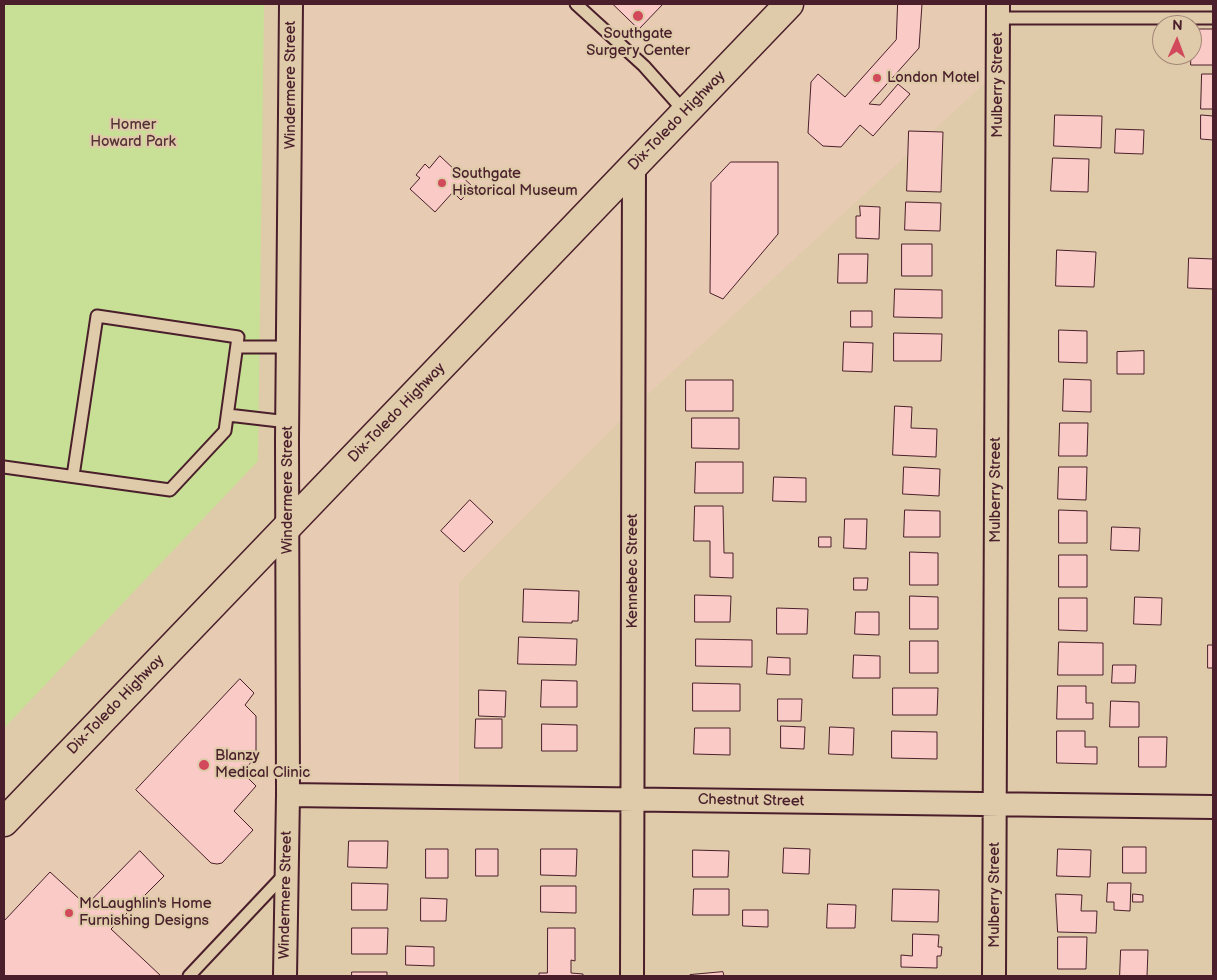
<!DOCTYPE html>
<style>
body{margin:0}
#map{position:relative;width:1217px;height:980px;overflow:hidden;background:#dfcbaa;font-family:"Balsamiq Sans",sans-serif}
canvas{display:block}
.frame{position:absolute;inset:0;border:5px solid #4a1f2b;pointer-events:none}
.north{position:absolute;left:1152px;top:15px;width:50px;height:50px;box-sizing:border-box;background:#dfcbaa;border:1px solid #a38677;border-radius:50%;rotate:2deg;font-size:14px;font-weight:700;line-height:20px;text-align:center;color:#4a1f2b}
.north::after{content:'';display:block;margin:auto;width:18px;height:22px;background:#d1495b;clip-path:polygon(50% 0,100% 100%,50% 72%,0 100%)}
</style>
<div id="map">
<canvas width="1217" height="980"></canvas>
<div class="frame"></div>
<div class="north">N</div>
</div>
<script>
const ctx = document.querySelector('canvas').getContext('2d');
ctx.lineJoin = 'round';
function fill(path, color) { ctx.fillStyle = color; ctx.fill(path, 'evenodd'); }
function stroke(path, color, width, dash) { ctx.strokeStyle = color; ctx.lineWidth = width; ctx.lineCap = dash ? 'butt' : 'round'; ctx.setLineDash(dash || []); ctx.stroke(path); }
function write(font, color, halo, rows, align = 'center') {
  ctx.font = font + ' "Balsamiq Sans",sans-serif'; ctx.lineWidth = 4.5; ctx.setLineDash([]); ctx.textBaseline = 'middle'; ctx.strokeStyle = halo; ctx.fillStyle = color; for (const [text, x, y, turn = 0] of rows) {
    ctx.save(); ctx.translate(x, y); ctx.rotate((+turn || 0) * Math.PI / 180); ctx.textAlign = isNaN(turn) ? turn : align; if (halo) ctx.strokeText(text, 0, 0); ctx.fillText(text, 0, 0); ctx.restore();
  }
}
fill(new Path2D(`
 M291 4H998V71L633 408 459 583V798L288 795 285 874 189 976H4V822L287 527Z`), '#e7cbb2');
fill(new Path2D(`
 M4 4H264L258 461 4 728Z`), '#c7e096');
const building = new Path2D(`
 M613 4H663L639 29Z
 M898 4H922L919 48 869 104 880 105 898 84 910 94 873 136 860 125 841 147 823 146 808 133 811 82 818 74 845 97 896 40Z
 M1192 29H1213V65H1191Z
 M1202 74H1213V109H1201Z
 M1055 115 1102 116 1101 148 1054 146Z
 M1201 115 1213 116V140L1201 139Z
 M1116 129 1144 130 1143 154 1115 153Z
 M909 131 943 132 941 192 907 191Z
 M440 156 473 187 461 200 453 192 435 212 410 189 420 178 416 175 425 164 429 168Z
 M1053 158 1089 159 1088 192 1051 191Z
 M731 162H778V234L723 299 710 293 711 183Z
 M906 202 941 203 940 231 905 230Z
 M860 206 880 207 879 239 856 238V216H860Z
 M902 244H932V276H902Z
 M1057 250 1096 252 1094 287 1056 286Z
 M839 254H868L867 283H838Z
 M1189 258 1213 259V289L1188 288Z
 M895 289 942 290V318L894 317Z
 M851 311H872V327H851Z
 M1059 330 1087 331V363L1059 362Z
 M894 333 942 334 941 361H894Z
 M844 342 873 343 872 372 843 371Z
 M1144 351V374H1117V352Z
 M1064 379 1091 380V412L1063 411Z
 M686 380H733V411H686Z
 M895 406 912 407 911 428 937 429 936 457 893 455Z
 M692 418H739V449L692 448Z
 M1060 423H1088L1087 456H1059Z
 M696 462H743V493H695Z
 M904 467 940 469 939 496 903 494Z
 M1059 467H1087L1086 500 1058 499Z
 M774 477 806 478V502L773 501Z
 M470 500 493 522 464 552 441 531Z
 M695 506H723L724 553H733V578L710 577V541H694Z
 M905 510 940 511V537H904Z
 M1059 510 1087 511V543H1059Z
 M845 519H867L866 549 844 548Z
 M1112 527 1140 528 1139 551 1111 550Z
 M819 537H831V547H819Z
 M910 552 938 553V585H910Z
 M1059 555H1087V587H1059Z
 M854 578H868L867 590H854Z
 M524 589 579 591 578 621H572V623L523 622Z
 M695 595 731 596 730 622H695Z
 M910 596 938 597V629H910Z
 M1135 597 1162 598 1161 625 1134 624Z
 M1059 598H1087V631L1059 630Z
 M777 608 808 609 807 634H777Z
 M856 612H879V635L855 634Z
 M519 637 577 639 576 665 518 664Z
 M696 639 752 640V667L696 666Z
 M910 641H938V673H910Z
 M1059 642 1103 643V675H1058Z
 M1208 645H1213V668H1208Z
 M854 655 880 656V678H853Z
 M768 657 790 658V675L767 674Z
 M1113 665H1136L1135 683H1112Z
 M240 679 254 693 245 705 256 716V757L242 772 256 786 234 811 253 830 222 863 217 864 211 863 136 790Z
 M542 680 577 681V707H541Z
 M693 683 740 684V711H693Z
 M1058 686H1086V703H1093V719H1057Z
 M893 688H938L937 715H893Z
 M479 690 506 691 505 717 479 716Z
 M778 699H802L801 721H778Z
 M1111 701 1139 702V727H1110Z
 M476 719H502V748H475Z
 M542 724 577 725V751H542Z
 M781 726 805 727 804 749 781 748Z
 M830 727 854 728 853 755 829 754Z
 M695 728H730V755L694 754Z
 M892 731 937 732V759L892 758Z
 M1057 731H1085V747H1097V764L1057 763Z
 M1139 737H1167L1166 767H1139Z
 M349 841H388L387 868 348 867Z
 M1123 847H1146V873H1123Z
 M784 848 810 849 809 874 783 873Z
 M426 849H448V878H426Z
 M476 849H498V876H476Z
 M541 849H577L576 876 541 875Z
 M1058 849 1091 850 1090 877 1057 876Z
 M693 850 729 851 728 877H693Z
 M140 851 164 876 111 929 161 976H4V921L50 872 86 905Z
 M352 883 388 884 387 910H352Z
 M1108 883H1131L1130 911 1114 910V902H1107Z
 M541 886H576V913L541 912Z
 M694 889H729V915H693Z
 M893 889 939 890 938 922 892 921Z
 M1056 894 1082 895 1081 911H1097L1096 933 1058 932Z
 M1133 894 1143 895V902H1133Z
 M421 898 447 899 446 921H421Z
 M828 904 856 905 855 928H827Z
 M743 910H768V927L743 926Z
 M352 928H388L387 954H352Z
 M548 928H575V961L571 960V973L583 974V976H539V973H547Z
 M913 934 939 935 938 947H942L941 956H937V968L901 967V955L912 956Z
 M1058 937H1087L1086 969H1058Z
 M406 946 434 947V966L406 965Z
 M1121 950H1148L1147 976H1120Z
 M352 972H387V976H352Z
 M723 972 724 976H690V975Z`);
fill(building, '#facac6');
stroke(building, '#4a1f2b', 1);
const lane = new Path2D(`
 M576 4 644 66 685 112
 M998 18H1213
 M237 347H288
 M228 415 288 422
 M4 467 170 490 225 431 238 337 97 316 73 476
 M189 976 285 874`);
const street = new Path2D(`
 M288 795 1213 807
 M285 976 288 795 287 439 291 4
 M632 976 634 165
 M994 976 998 4`);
const primary = new Path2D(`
 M4 822 789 4`);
stroke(lane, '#4a1f2b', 15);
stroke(street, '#4a1f2b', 26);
stroke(primary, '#4a1f2b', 31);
stroke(lane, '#dfcbaa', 11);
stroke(street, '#dfcbaa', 22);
stroke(primary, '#dfcbaa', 28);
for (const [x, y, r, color] of [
 [638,16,6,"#d1495b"],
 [877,78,5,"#d1495b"],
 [442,183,5,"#d1495b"],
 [204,765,6,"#d1495b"],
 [69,913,5,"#d1495b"]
]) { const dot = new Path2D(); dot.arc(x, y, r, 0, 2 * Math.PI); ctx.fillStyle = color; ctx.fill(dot); stroke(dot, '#dfcbaa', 2); }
write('15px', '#4a1f2b', '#dfcbaa', [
 ["Southgate",638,34,"center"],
 ["Surgery Center",638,51,"center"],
 ["London Motel",887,78],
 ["Southgate",452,174],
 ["Historical Museum",452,191],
 ["Blanzy",215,756],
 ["Medical Clinic",215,773],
 ["McLaughlin's Home",79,904],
 ["Furnishing Designs",79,921]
], 'left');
write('15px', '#4a1f2b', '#dfcbaa', [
 ["Windermere Street",291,85,-90],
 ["Mulberry Street",998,85,-90],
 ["Dix-Toledo Highway",677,121,-46],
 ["Dix-Toledo Highway",397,413,-46],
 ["Windermere Street",288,490,-90],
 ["Mulberry Street",996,490,-90],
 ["Kennebec Street",633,571,-90],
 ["Dix-Toledo Highway",116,705,-46],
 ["Chestnut Street",751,801,1],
 ["Windermere Street",286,895,-89],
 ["Mulberry Street",995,895,-90]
]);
write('15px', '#563236', '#dfcbaa', [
 ["Homer",133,125],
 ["Howard Park",133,142]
]);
</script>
